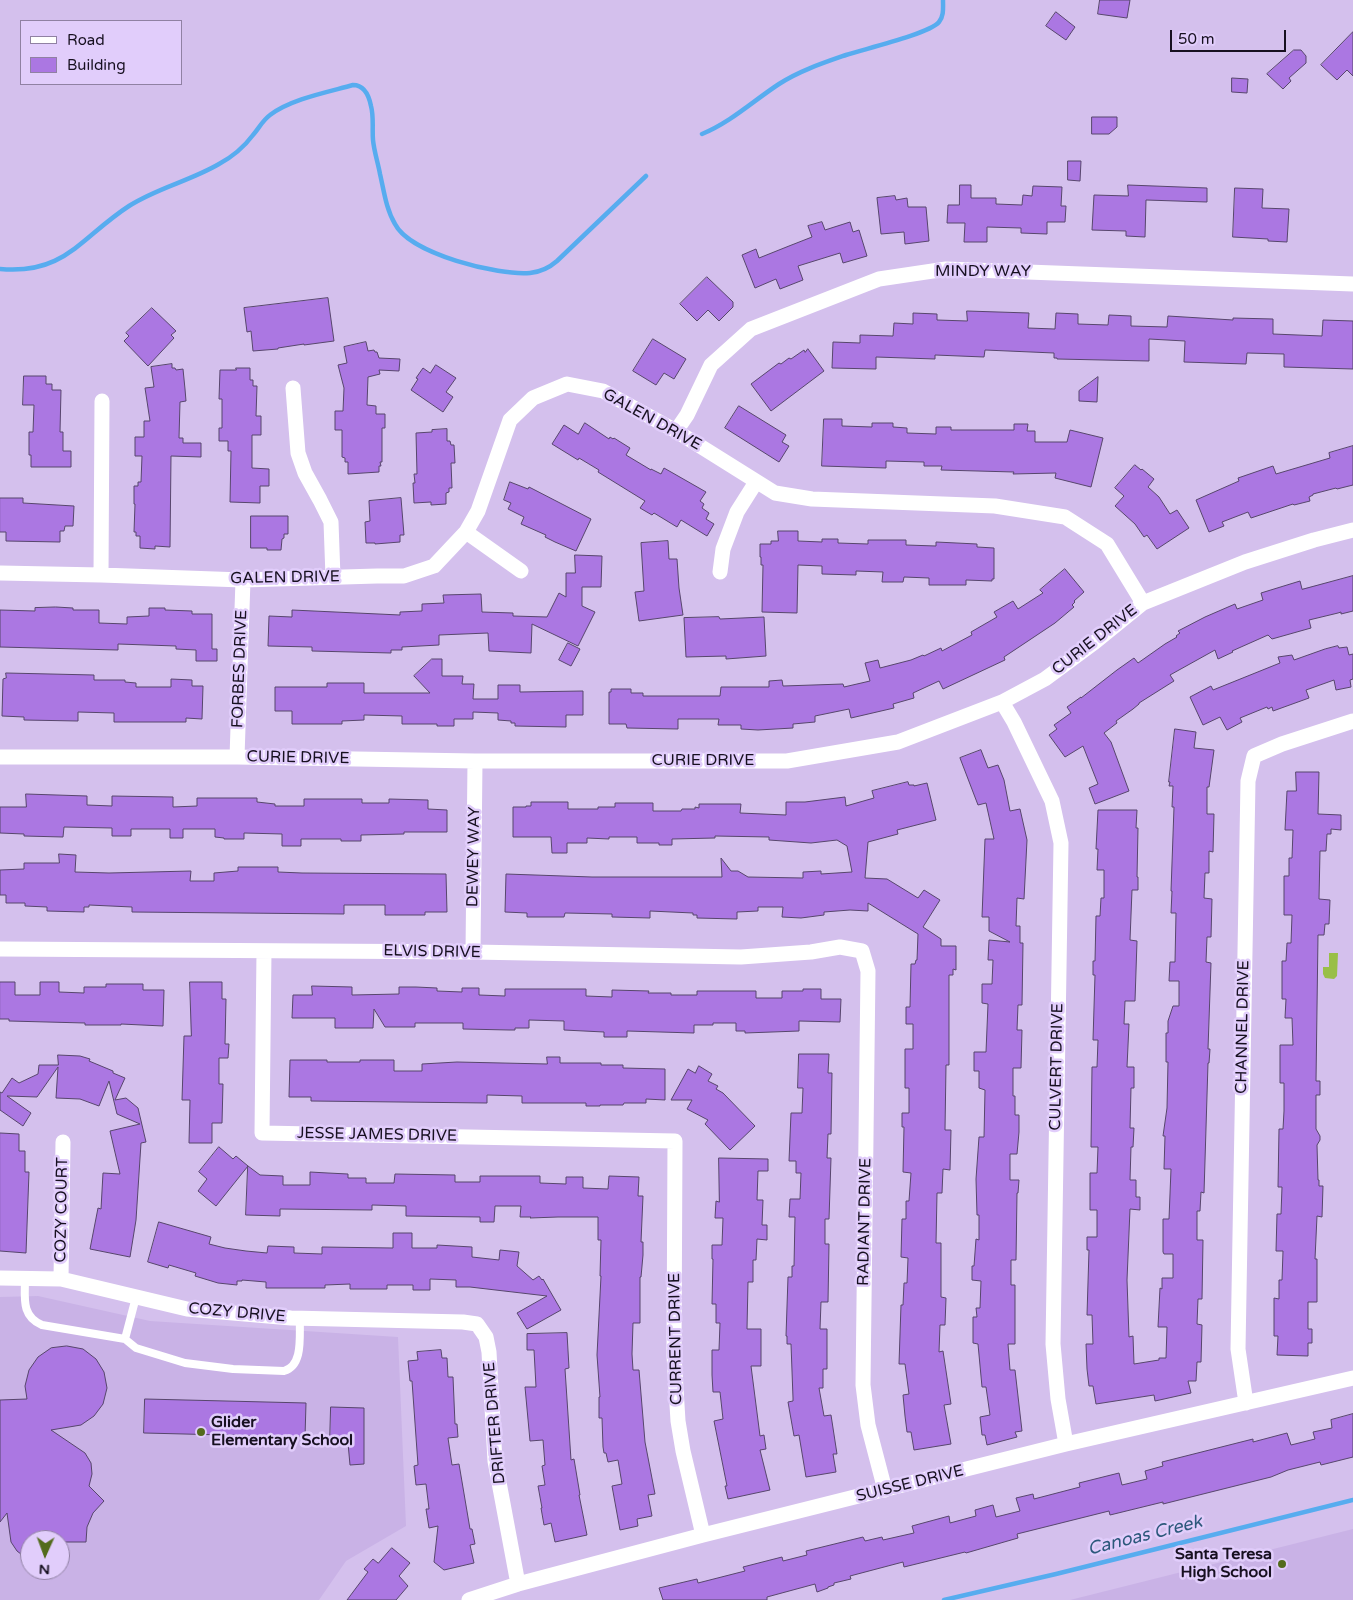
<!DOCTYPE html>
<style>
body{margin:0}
#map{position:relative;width:1353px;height:1600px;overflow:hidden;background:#d4c0ed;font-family:"Varela Round",sans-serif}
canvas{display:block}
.legend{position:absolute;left:20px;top:20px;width:162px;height:65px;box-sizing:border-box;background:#e1cdfb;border:1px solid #9081a3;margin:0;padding:6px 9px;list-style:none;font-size:15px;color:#171020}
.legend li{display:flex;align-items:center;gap:10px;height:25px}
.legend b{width:25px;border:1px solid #9081a3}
.north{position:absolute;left:20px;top:1530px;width:50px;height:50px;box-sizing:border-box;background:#e1cdfb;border:1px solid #9081a3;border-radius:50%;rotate:182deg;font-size:14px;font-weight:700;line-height:20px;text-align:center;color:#171020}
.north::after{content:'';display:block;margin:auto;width:18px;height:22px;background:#536b1c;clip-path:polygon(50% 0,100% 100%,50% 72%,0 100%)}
.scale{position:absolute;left:1170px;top:30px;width:116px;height:22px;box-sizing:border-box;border:2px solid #171020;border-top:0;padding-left:6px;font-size:15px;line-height:18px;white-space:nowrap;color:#171020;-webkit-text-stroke:4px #e1cdfb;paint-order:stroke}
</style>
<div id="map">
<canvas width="1353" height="1600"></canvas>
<ul class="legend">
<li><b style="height:6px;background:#fff"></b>Road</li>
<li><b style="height:14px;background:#ab77e2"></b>Building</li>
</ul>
<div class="north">N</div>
<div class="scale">50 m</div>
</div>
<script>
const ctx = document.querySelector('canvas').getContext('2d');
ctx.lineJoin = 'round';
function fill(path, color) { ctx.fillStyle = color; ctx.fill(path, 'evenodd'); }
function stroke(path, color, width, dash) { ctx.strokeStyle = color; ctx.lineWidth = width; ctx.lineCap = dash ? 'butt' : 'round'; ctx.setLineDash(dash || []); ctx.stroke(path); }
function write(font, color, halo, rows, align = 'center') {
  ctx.font = font + ' "Varela Round",sans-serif'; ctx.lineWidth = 5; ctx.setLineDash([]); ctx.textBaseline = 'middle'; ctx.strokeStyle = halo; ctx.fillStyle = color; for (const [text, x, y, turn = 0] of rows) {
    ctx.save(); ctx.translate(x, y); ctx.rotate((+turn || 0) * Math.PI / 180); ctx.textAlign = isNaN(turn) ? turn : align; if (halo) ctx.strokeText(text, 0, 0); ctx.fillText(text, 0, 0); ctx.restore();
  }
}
fill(new Path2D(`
 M38 1296 150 1321 398 1337 406 1526 346 1561 319 1600H0V1297ZM30 1540H60V1570H30Z
 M1353 1529V1600H1070Z`), '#c9b2e6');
fill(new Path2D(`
 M1329 953H1338L1337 976 1334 979 1325 978 1323 974V967H1329Z`), '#99bf47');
stroke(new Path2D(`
 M702 134C731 122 753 101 779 84 799 71 823 63 846 55 864 49 929 34 939 22 944 16 943 8 943 0
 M0 269C65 275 81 237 129 206 157 188 190 181 219 164 232 157 244 147 253 135 259 128 263 120 270 115 291 99 328 92 353 85 364 85 369 96 371 106 374 117 372 129 373 140 374 151 378 163 380 174 384 191 386 209 395 224 410 254 499 276 530 273 540 272 549 268 557 261L646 176
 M944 1600 1056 1574 1353 1500`), '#57acef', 4.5);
const building = new Path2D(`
 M1100 0H1130L1127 18 1098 14Z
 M1056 12 1075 27 1066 40 1046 26Z
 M1353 32V76L1347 70 1337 80 1321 65Z
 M1294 50H1301L1306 56V63L1289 78 1291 81 1283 89 1267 74Z
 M1232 78 1248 79 1247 93 1232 92Z
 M1092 117H1117V127L1109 134H1092Z
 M1068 161H1081L1080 181 1068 180Z
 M960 185H971V198H996V204L1022 205 1023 195 1032 196 1033 186 1062 187 1061 206H1066L1065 222H1047V234L1021 233V228L987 227V242H964L965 223H947L948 205H959Z
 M1128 185 1207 188V202L1146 200 1145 237 1126 236V231L1092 230 1094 195 1128 196Z
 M1235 188 1263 189 1262 208 1289 209 1287 242 1268 241V239L1233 237Z
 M895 196 896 200 907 198 908 207H926L929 241 905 244 904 232 881 234 877 198Z
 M822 222 825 230 850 222 853 232 859 230 867 256 843 263 840 253 798 266 803 280 780 289 776 279 755 288 742 255 756 249 759 258 789 246 812 237 808 226Z
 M707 277 733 302V307L719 321 708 310 697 321 680 304Z
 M328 298 334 341 304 345V344L278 348V349L253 351 251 331 247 332 244 308Z
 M152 308 176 331 171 335 174 338 148 366 124 341 129 336 126 333Z
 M967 311 1029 313 1028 328 1055 329 1056 313 1078 314V324L1108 325 1109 315 1131 316V326L1167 327 1168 316 1233 320V318L1273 319V334L1322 336 1323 320 1353 321V369L1284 367V354L1247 353 1246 364 1184 362 1185 341 1149 339V361L1057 359V358H1054V353L985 350 984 357 935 355V359L876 357V369L832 368 833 342 860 343V335L893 336 894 323 913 324V313L937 314V320L967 321Z
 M653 339 686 359 674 379 664 373 656 385 633 371Z
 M366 342 368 351 374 350 375 352H377L379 358 400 359 399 371 379 370 380 374 368 377 367 405 376 406V414H385V428H382V462H380L381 466H379V472L348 474V462H345V458L342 457V430H335V411H343L344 388 338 365 347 363 344 347Z
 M808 349 824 371 771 411 751 384 779 363 781 364 789 358 791 359 804 350 805 352Z
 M172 364V368H175L176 370 183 369 185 389 186 401 180 402 179 438H183V443H201V457L171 456 170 547 155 546V549L140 548V536H136V532H134L135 504H134V486H138V482H141L142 456H135V437H144V421H150L145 388 154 387 151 367Z
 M436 365 456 378 446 392 453 397 443 412 411 390 418 379 416 378 423 368 430 373Z
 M236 368H250V380H253V386H257L256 416H261V435H252V468L269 469V486H260V503L230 502 231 451H228V441H219V428H222V399H219L220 370H236Z
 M24 376H46V384H52V390H61L60 432H63V451H71V467H31V455H29V432H33L34 405H23Z
 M1098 377 1097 402 1079 401V391Z
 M739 406 786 435 782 442 789 446 779 462 725 428Z
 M824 419H842V426L872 427V423H893V427L907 428V433L936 434V427H951V430H1014V424H1028L1027 431H1035V442H1067L1070 430 1103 438 1091 487 1055 478 1056 473 1013 474 1014 472 941 470 942 466H924V462L886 461V468L822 466Z
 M585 423 609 439 610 437 613 439 614 438 630 448 626 455 651 470V469L661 474 664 468 706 492 700 501 704 504 702 508 709 513 706 519 714 524 707 536 681 520 677 527 654 513 652 515 640 508 645 501 598 472 599 470 579 458 578 460 552 444 564 425 578 434Z
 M447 429V441H450L451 445H454L455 463H451L452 488H449V492L446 493V504L431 505V502L414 503 413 483H415L414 474H417L416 433 432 432V430Z
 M1353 446V485L1337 489 1336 488 1313 494V495L1309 497 1310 501 1294 505 1293 504 1251 518 1248 512 1222 522 1224 526 1209 532 1196 500 1239 481 1238 478 1273 466 1276 474 1330 458 1329 453Z
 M1135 465 1141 470 1142 469 1154 479 1148 487 1159 497 1170 514 1177 510 1189 528 1157 549 1147 535 1144 537 1135 524 1115 506 1124 496 1115 488Z
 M510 482 528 489 529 487 591 519 576 551 555 542 545 537 546 535 521 524 524 517 508 509 511 503 504 500Z
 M0 498H23V503L74 506 73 526H65L64 531H60V542L6 541V532H0Z
 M401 498 404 535H400V542L375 544V543H366L365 522 370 521 369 501Z
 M251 516H288V534H284V538L282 539 281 550H267V548H251Z
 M778 531H798V541L822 542V539H838V543L868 544V540H906V545L936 546V542L977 544V547L994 548V579H992V581L966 580V585H929V578L904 577 903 582H882L883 572 856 571V575L822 574V566L798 565 797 613 762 612 763 565H761V557H760V544H771V541H778Z
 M668 541 669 559H677L679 588 683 615 639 621 635 592 644 591 641 543Z
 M575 555 602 556 601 587H582V606L595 612 578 646 532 624 531 653 489 651 488 633 439 635V645L402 647V650H391V653L312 651V647L268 646 269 616 292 617V610L400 615V612L422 611V604L444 603 443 595 481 594 482 612 513 613V616L547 617 559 593 566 597V573H575Z
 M1065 569 1084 592 1074 601 1075 602 1072 605 1074 607 1055 623 1004 657 1005 660 943 689 939 681 913 693 914 698 893 704 894 708 851 718 849 709 815 716V722L793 724V728L758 730 741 729V725H718L719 719H678V729L627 728 626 724H609V692H611V689H631V693H643V696H720L721 687H769V681L782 680 783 686 843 684 844 687 870 681 865 663 878 660 880 668 911 660 923 655 924 656 941 648 942 651 972 635 971 632 997 617 994 612 1013 601 1018 609 1043 593 1040 590Z
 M1353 576V611L1341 614V612L1338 613 1309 620 1311 628 1272 639 1268 635 1232 651 1233 652 1218 659 1215 650 1170 675 1174 681 1139 703V704L1133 709 1116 721 1117 723 1104 733 1111 742 1129 791 1095 804 1089 788 1098 784 1083 746 1065 757 1049 735 1057 729 1054 725 1071 713 1067 707 1081 697V698L1117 670 1134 658 1138 663 1165 644 1177 637 1176 636 1180 633 1178 631 1205 617 1235 604 1237 609 1263 600 1261 593 1300 581 1302 589Z
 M56 607 73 608V610H99V623L127 624V617L149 616V608H165V610L192 611V614H212V649H217V661H196V650L176 649V646L118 644V650L0 647V610L35 611V608Z
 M719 617 720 619 764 617 766 656 726 659V656L686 657 684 618Z
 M568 643 580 649 571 666 559 660Z
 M1338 646 1339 648 1347 647 1349 655 1353 654V679L1350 680 1351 687 1336 690 1334 680 1306 690 1309 698 1273 711 1272 707 1268 709 1267 707 1240 718 1242 722 1227 730 1220 717 1203 725 1190 697 1211 686 1213 690 1280 663 1278 657 1292 655 1294 660 1325 649Z
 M432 659H442V676H463L462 684H474L473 699H498V685H520V692L583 691V715H566V727L515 726V723H511V721L498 720V713L473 712V719H454V726H437V724H402V716L364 715V720L342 721V724H292V711H275V687H327V683H364V693H430L414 676Z
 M6 673 94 675V680H125V682L136 683V687H171V679L192 680V686H203L202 719 186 718V722H114V713L78 712V721L24 720V717L2 716 3 679 6 678Z
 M1175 729 1196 732 1194 748 1214 750 1209 787H1207V814H1214L1213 852 1209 851V873H1205L1204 898 1212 899 1211 937H1207L1206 962 1211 963 1208 1049H1210L1209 1063H1208L1204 1193 1201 1192 1200 1211H1197V1240H1203L1202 1299H1198L1197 1324 1202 1325 1201 1362H1197L1196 1381H1188L1191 1393 1155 1401 1154 1395 1096 1404 1093 1386H1089L1087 1369 1086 1344H1093L1092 1315H1087L1089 1250H1087V1237H1097V1210H1090V1173H1097L1098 1147H1091L1092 1067H1097L1098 1040H1093L1095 975H1093V961H1095L1096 916H1100L1101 898H1104V870H1097L1098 849H1096L1098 810H1137L1136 828H1138L1137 877H1138V890H1132L1130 940 1137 941 1135 1001H1125L1124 1024H1129L1127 1067H1134V1088H1131L1130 1128H1134L1133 1147H1131L1130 1180H1136V1197H1140V1210L1130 1209 1127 1280 1129 1337 1133 1336 1134 1364 1159 1360V1358H1166L1167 1327H1158L1160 1288 1162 1289V1278H1173V1254H1164L1163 1252V1219H1169L1171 1169H1164L1165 1136H1163L1167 1108 1168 1062H1166V1033H1168V1021L1173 1006H1179V981H1169L1170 962H1175L1176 913H1171L1172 891H1171L1174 807H1172L1173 786H1169L1170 782H1169Z
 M981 750 988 768 998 765 1004 780 1010 811 1020 809 1027 840 1024 899 1017 898 1016 926H1020V943H1023L1022 1005H1018L1017 1030H1022L1021 1068H1013V1096H1015V1115H1019V1132L1017 1154H1010V1180H1019L1018 1193H1017L1016 1260H1011V1285H1015V1344H1008L1010 1370H1015L1022 1431 1015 1432 1017 1437 987 1445 985 1435H982L980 1417 990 1415 986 1387H982L978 1344 973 1343V1317H977L976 1308H980L981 1281 972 1280V1266H974L976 1239 979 1240V1215H977L976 1179 979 1137H984L985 1090 979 1088V1071H974V1052H986L988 1004 982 1003V984H992L993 960H988L989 940 1010 942 989 931V917H982L985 839H994L986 803 978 805 960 758Z
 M1296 772H1319L1318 814 1341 815V830L1331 829V834H1327L1326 851H1320L1319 899 1330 900 1329 924H1325L1324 935H1318L1316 1081H1320V1095H1316V1129L1320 1136V1140L1317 1145 1318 1180H1319V1186H1323L1322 1217 1317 1216 1315 1259H1317V1302H1308V1329H1312V1343H1308V1356L1277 1355 1278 1336H1274V1298L1279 1299V1280H1282L1283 1251H1276L1277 1214H1281L1282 1187H1278L1279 1129H1283L1284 1111V1083H1280V1045H1293L1292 1018H1285L1286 999H1282V961H1286L1287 943H1291L1292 915H1284V876H1289V858H1292L1293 830H1285L1287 791H1296Z
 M908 782 909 785H914V786L927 783 936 820 897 830 898 834 868 842 865 878 887 879 918 898 924 890 940 900 923 927 941 939V946H956V970L953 969V975H949V1065H946L945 1130H951L950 1170 943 1169 942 1193H937L936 1243H941V1297L946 1298 945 1325H940L939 1352 943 1351 951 1404 944 1405 951 1444 914 1450 911 1432H907L905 1416 903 1395 909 1394 905 1364H899L901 1305H903L904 1283H907L908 1258 901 1257 902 1219H906V1201H909L911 1173 903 1172 904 1127H902V1113H909V1088H905V1049H913V1024H906V1007H910L911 964H915L916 960H917L918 934 868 903V911L850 910 824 912V915L801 918 782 917 783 907H758V911L737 912V919L697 918V915H693V913L650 911V918L612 917V914L565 913 564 917H527V913L505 912 506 874 592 877H722L721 858 731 871H738L748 877 803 878V872L821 871V874L852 872 847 846 837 840 811 843 769 840V837L715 836V838L672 839V845H659V843H637V837H609V839L587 838V843H567V853H552L551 837H513V807H526V806H531V802H568V809H598V807H615V803H653V811H681L682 809H695V807L699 808V804H741L740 813 786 815V802H805L845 797 846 806 874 798 872 791Z
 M26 794 87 796V805L112 806V796L173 797V807L197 806V798H257V802L275 804V806H304V799H362V803H389V799L428 800V809L447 810V832H404V834L361 835V841H341V839H301V846H282V834L244 833V839H224V838L215 837V829H183V838H170V829H131V836H112V828L64 827 63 837 24 836V834L0 833V807H26Z
 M59 854 76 855 75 872 109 873 191 871 190 881H214V873L238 871V867H278V872L302 873 446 874 447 912H425V915H385V905H344V914L132 912V907L89 905V907H84V912L47 911V907L25 906V903H6V895H0V870L24 869V863H59Z
 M0 982H15V995H40V982H59V992L84 993V987H106V984H143V990H164L163 1026 121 1024V1025H85V1023L9 1021V1019H0Z
 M190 982H222V999H226L225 1044H229L228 1058H219V1084H223L222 1123H212V1143H189L190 1100H182L184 1036H191Z
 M312 986 352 987V995L399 994V987H416L437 988V991L462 992V988H479V995L505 996V989H586V996L612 997V990L649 991 648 993H671V995H697V991H756V998H782V991H803V989H821V999H841L840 1022 799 1021V1031L745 1033V1031H736V1023H713V1025H694V1033L627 1031V1037H604V1032L564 1030V1021L529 1020V1028H515V1030H509L463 1029V1023H415V1027H385L374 1009 373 1028H335V1018H292L293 995H312Z
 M799 1054H829L828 1073H832L831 1134H828L827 1158H831L829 1219H825V1244H829L828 1302H821L820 1329H827V1369H823V1388H819L824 1416 831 1415 837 1454H833L836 1472 806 1477 799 1435 794 1436 788 1402 793 1401V1398L791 1344H787V1336H786L788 1277H792V1266H794L795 1217H789L790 1199H800L801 1173H796V1161H789L791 1113H802L803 1088H798Z
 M58 1055 80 1056 90 1059 89 1061 113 1071V1073L125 1078 115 1100 126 1098 138 1108 146 1142 141 1143 136 1220 130 1257 90 1249 98 1208 101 1209 103 1173 120 1174 110 1131 140 1124 117 1114 109 1081 99 1106 80 1099 56 1098 58 1067 37 1097 7 1096 31 1113 23 1126 0 1110V1092L2 1093 12 1078 19 1083 38 1074 39 1065H58Z
 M547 1057H560V1063H601V1065H623V1068L665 1069V1100L646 1099V1103H624L623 1105H600V1106H586V1103H522V1096L487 1095V1103L311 1101V1097H289L290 1060H327V1062H360V1060H394V1071H422V1064L457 1062 547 1064Z
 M699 1066 712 1074 708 1081 718 1086 716 1089 723 1093 755 1126 730 1150 705 1124 708 1120 687 1109 692 1100H671L688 1069 695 1073Z
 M0 1133 19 1134V1151H25V1172H29L26 1253 0 1251Z
 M219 1147 233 1159 236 1156 248 1166 216 1206 198 1191 207 1179 199 1172Z
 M719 1158 768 1159V1171H758L757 1200H763L762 1225H767V1240L757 1239 756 1260H753V1282H748L747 1329H761V1366H751L760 1436 764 1435 766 1449 760 1450 770 1490 728 1499 725 1486H727L714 1421 723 1419 720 1392H713L712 1375V1350H719L720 1323H716V1304H712L713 1259H712V1245H722L723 1218H715L716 1201 719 1202Z
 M248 1166 260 1175 283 1176V1185H310V1172L328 1173 348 1174V1178H366V1183H394L395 1174 455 1175V1182H480V1176H540V1183L566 1184V1177H583V1188L608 1189 609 1176 639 1177 638 1196H643L641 1242H643V1255L641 1277H640V1323H633L632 1354 633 1370H639L645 1442 655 1494 648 1495 652 1516 637 1519 638 1526 620 1530 612 1486 622 1484 618 1460 608 1462 606 1453H604L603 1447 602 1418H599V1397H600L597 1355 601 1276H600L601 1240H598V1217H558L530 1218 531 1217H520L521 1206H495L494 1222H480V1217L406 1216V1206L372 1205V1210L280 1209V1216L246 1215Z
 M159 1222 211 1237 209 1244 225 1248 246 1251 267 1253 268 1246 294 1247V1253L322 1254V1247L393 1248V1233H412V1248H437V1245L472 1247V1257L499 1260 500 1250 519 1252 517 1266 533 1280 539 1276 542 1280 543 1279 561 1310 527 1329 517 1313 547 1296 470 1287H456V1280L430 1279V1290H413V1285H387V1289H350V1284L325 1285V1288H266V1282L242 1280V1281H237V1285L218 1283 195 1276 196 1273 169 1265 168 1268 148 1262Z
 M567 1333 569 1368 565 1369 571 1460 574 1459 580 1495H579L587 1535 555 1542 551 1523 544 1525 541 1508H542L538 1486 545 1485 542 1466 545 1465 543 1440 530 1441 525 1387H536L534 1350H527V1334Z
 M67 1346 83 1349 96 1359 104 1372 107 1388 103 1404 94 1416 81 1425 51 1430 85 1453 91 1463 92 1474 89 1486 104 1501 93 1513 87 1527 86 1542H60V1540H30V1561L17 1551 11 1542 7 1513 0 1522V1400L27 1399 25 1386 29 1370 38 1357 51 1348Z
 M441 1350 442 1358H447L448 1377H453L455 1424H457L458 1437 448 1438 452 1465 459 1464 470 1529H472L475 1544 470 1545 474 1563 444 1570 434 1562 438 1526 429 1528 426 1509H429L426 1484 416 1485 414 1466 418 1465 412 1381H410L408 1361 418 1360 417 1352Z
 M145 1399 306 1403 305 1437 144 1433Z
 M331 1407 364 1408V1464L350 1465 348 1443 330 1442Z
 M1353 1414V1457L1321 1465 1320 1462 1288 1470 1271 1477 1163 1504V1502L1110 1515 1109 1511 1017 1534 1018 1538 966 1553 965 1552 904 1567 903 1562 850 1576 851 1579 834 1583V1585L828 1587V1588L817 1592 815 1584 767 1597V1600H663L659 1588 697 1579 698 1583 745 1571 743 1567 782 1557 783 1561 807 1555 806 1551 863 1537 865 1541 882 1537 883 1540 914 1533 912 1526 949 1516 950 1523 976 1516 975 1510 993 1505 996 1517 1020 1511 1016 1498 1033 1494 1034 1499 1080 1487 1079 1483 1119 1473 1122 1485 1147 1479 1145 1471 1163 1466 1162 1462 1253 1439V1442L1287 1433 1291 1445 1315 1439 1313 1432 1332 1428 1331 1420Z
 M392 1548 410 1563 399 1576 408 1586 396 1600H347L368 1572 364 1569 373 1559 378 1563Z`);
fill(building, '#ab77e2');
stroke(building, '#57466c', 1);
stroke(new Path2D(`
 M25 1278C25 1298 21 1316 42 1325L125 1339
 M136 1297 125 1339 136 1348 185 1363 233 1369 284 1371C304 1365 299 1335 300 1318`), '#fff', 8);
stroke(new Path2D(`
 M293 388 298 453 305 473 320 500 331 522 333 577
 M676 431 687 415 711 365 751 329 879 279 946 269 1353 284
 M466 532 521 571
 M720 572 723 549 737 512 756 482
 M0 573 101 575 243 580 377 576H404L434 566 466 532 478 511 510 420 533 398 567 384 603 391 676 431 775 493 812 499 995 506 1065 517 1107 544 1143 603
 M101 575 102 401
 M1002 702 1014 722 1052 801 1061 843 1053 1344 1058 1399 1066 1444
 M0 757H237L475 761H787L898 742 1002 702 1045 679 1095 642 1143 603 1245 562 1314 540 1353 530
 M237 757 243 580
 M0 949 473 952 741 957 811 952 840 947 862 951 868 971 863 1385 868 1425 885 1490
 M264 951 262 1133 675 1141 674 1355 678 1421 683 1451 703 1535
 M473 952 475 761
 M0 1278 61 1279 187 1309 291 1318 463 1322 477 1324 486 1337 489 1352 495 1461 518 1584
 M61 1279 63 1142
 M1246 1403 1238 1349 1248 781 1254 756 1282 744 1353 721
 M469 1600 518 1584 703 1535 1066 1444 1353 1378`), '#fff', 15);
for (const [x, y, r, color] of [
 [201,1432,5,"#536b1c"],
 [1282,1564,5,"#536b1c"]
]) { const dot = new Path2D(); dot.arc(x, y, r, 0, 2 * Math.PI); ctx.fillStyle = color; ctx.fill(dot); stroke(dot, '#e1cdfb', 2); }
write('16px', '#171020', '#e1cdfb', [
 ["MINDY WAY",983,272],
 ["GALEN DRIVE",652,420,29],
 ["GALEN DRIVE",285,578,-1],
 ["CURIE DRIVE",1095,640,-38],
 ["FORBES DRIVE",240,669,-88],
 ["CURIE DRIVE",298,758,1],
 ["CURIE DRIVE",703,761],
 ["DEWEY WAY",474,857,-89],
 ["ELVIS DRIVE",432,952,1],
 ["CHANNEL DRIVE",1243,1027,-89],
 ["CULVERT DRIVE",1057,1067,-89],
 ["JESSE JAMES DRIVE",377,1135,1],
 ["COZY COURT",62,1210,-89],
 ["RADIANT DRIVE",865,1222,-89],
 ["COZY DRIVE",237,1313,5],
 ["CURRENT DRIVE",676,1339,-91],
 ["DRIFTER DRIVE",495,1423,-95],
 ["SUISSE DRIVE",910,1484,-14]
]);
write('bold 16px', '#171020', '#e1cdfb', [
 ["Glider",211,1423],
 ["Elementary School",211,1441],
 ["Santa Teresa",1272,1555,"right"],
 ["High School",1272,1573,"right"]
], 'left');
write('italic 18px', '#2c587b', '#e1cdfb', [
 ["Canoas Creek",1145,1536,-14]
]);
</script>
